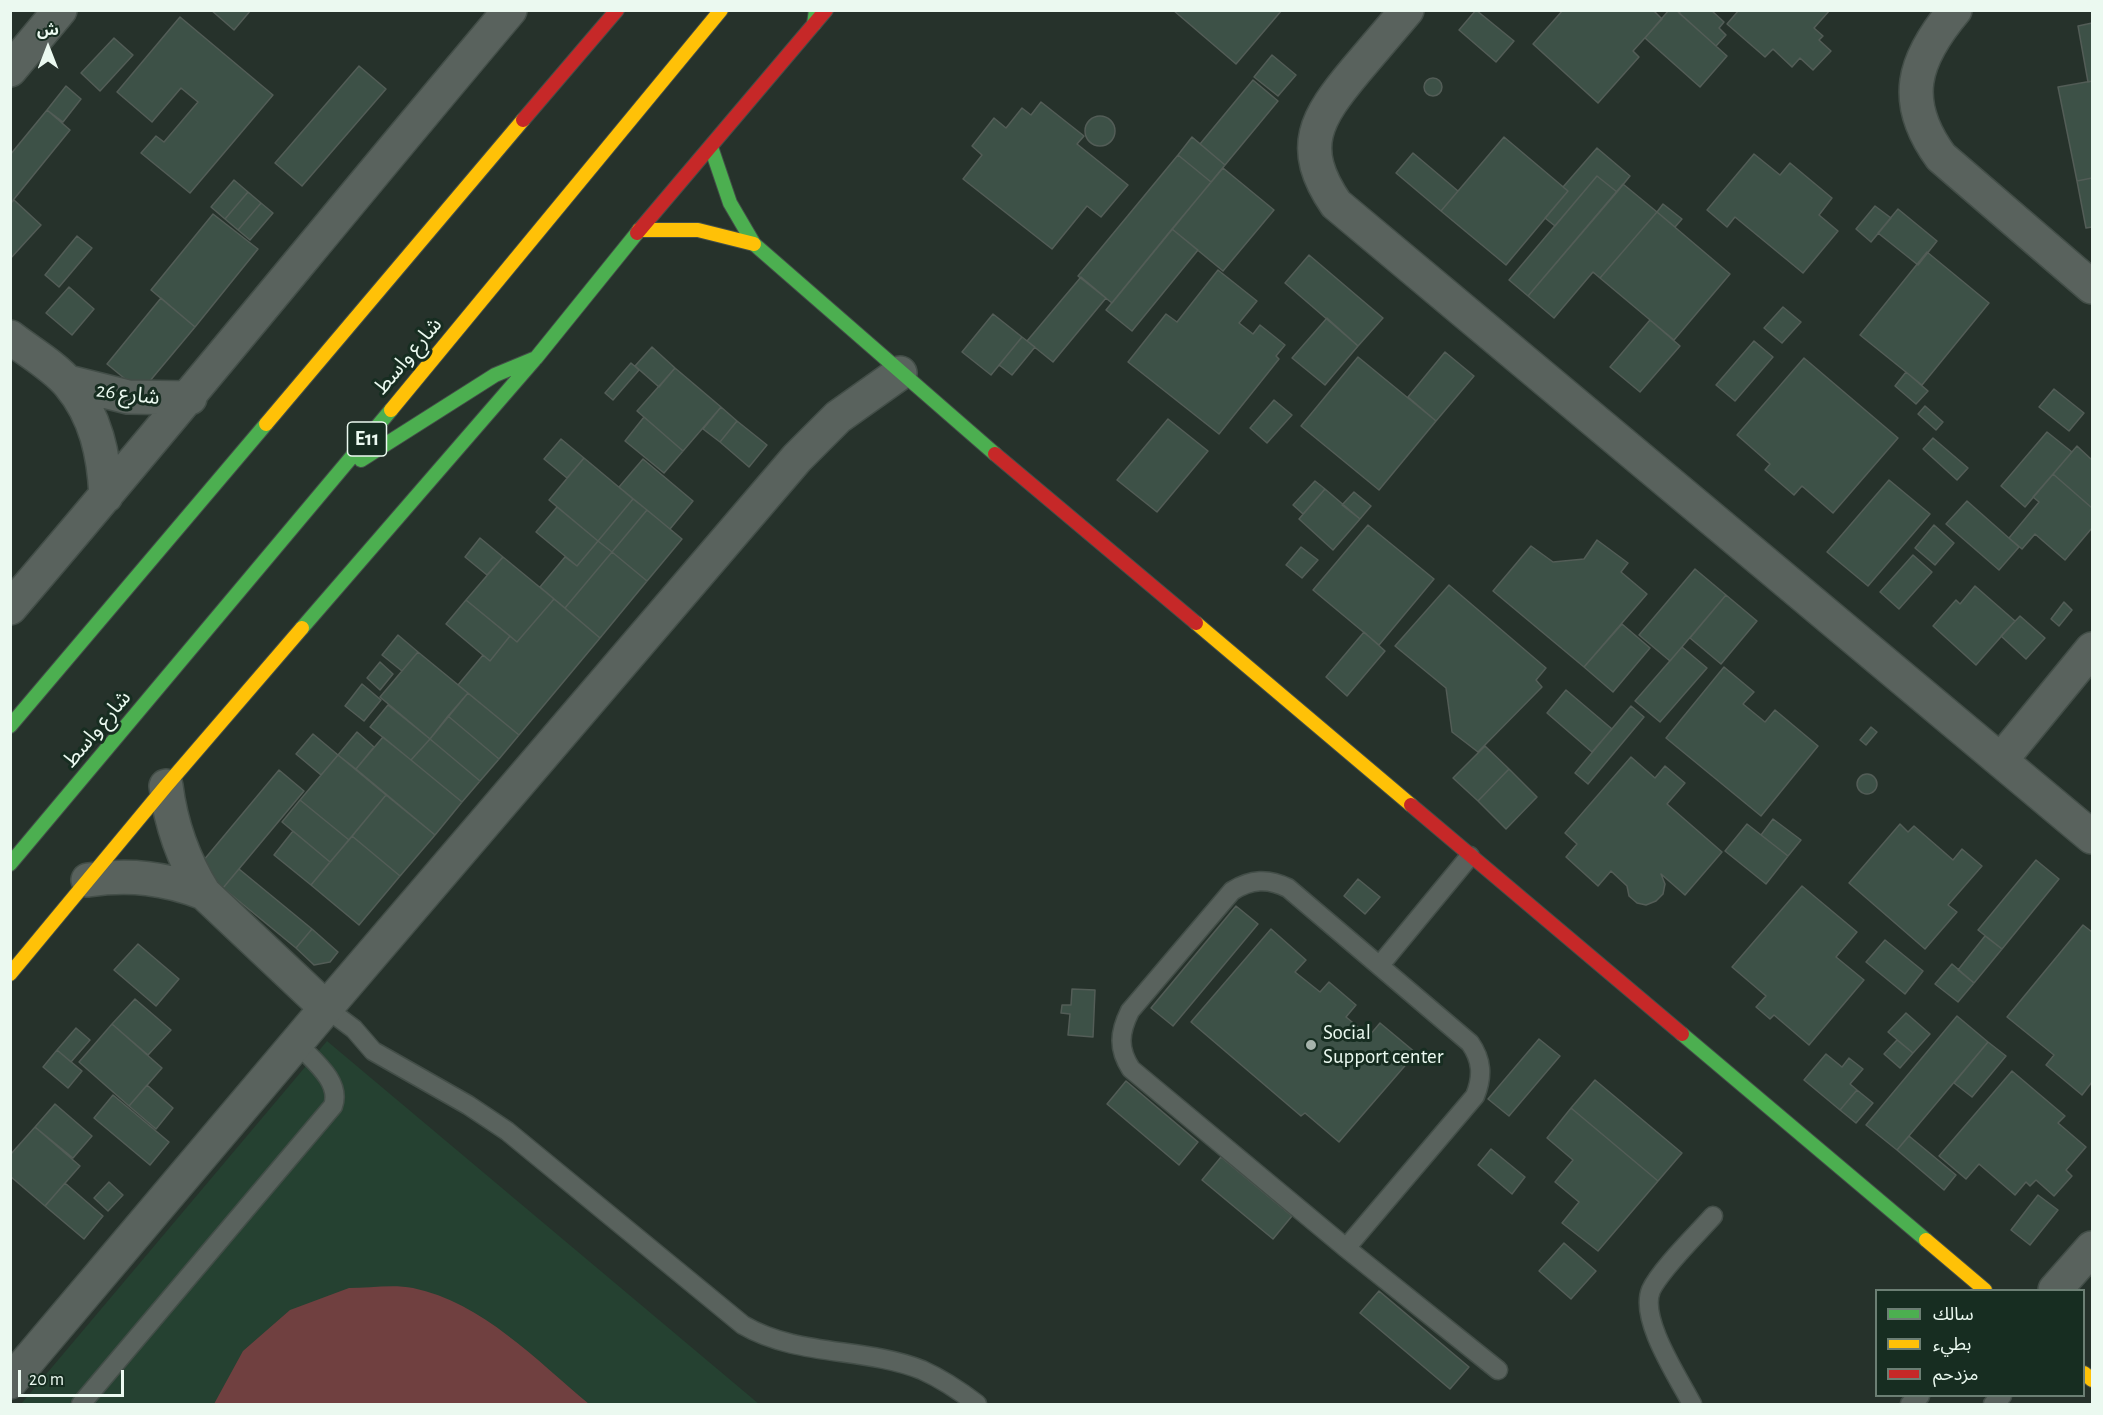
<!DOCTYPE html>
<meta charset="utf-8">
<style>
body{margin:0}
#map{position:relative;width:2103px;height:1415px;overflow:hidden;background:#26322b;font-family:"Alegreya Sans","Noto Sans Arabic",sans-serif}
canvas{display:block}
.frame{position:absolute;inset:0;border:12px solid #ebf9f0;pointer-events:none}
.legend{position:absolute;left:1875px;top:1289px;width:210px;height:108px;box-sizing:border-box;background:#172d21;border:2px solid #6c7f74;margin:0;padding:8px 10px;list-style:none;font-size:18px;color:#ebf9f0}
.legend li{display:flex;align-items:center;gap:12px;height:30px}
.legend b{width:30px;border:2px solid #6c7f74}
.north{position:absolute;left:18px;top:18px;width:60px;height:60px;-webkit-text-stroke:4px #172d21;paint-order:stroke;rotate:0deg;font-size:16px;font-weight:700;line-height:24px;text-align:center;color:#ebf9f0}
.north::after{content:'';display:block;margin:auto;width:21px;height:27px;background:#ebf9f0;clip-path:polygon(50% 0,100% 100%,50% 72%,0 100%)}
.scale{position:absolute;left:18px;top:1370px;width:106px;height:27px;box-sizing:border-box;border:3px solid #ebf9f0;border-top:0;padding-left:8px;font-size:18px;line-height:21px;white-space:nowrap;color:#ebf9f0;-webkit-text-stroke:4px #172d21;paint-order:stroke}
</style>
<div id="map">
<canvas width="2103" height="1415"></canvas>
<div class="frame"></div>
<ul class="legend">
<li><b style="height:8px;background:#4caf50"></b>سالك</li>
<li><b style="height:8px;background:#ffc107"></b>بطيء</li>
<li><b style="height:8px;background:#c62828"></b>مزدحم</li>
</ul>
<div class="north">ش</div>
<div class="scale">20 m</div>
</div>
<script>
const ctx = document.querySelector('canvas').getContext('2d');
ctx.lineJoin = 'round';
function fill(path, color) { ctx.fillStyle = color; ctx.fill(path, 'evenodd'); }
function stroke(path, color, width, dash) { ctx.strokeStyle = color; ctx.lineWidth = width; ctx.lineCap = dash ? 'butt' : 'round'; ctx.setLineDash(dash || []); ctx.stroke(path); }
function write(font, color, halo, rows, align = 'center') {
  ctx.font = font + ' "Alegreya Sans","Noto Sans Arabic",sans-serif'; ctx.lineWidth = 6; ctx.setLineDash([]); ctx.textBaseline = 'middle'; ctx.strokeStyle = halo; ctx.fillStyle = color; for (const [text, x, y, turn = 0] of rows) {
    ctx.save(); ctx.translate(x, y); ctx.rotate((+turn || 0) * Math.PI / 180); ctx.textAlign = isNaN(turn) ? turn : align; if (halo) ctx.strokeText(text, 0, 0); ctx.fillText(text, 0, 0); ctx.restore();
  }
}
fill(new Path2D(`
 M327 1041 759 1404H21Z`), '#254131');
fill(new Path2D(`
 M349 1288C369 1288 393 1284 413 1288 482 1302 537 1361 589 1404H214L243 1351 290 1310Z`), '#704040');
const building = new Path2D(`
 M211 10H251L234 30Z
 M1173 10H1282L1236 64Z
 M1476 10 1514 41 1496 62 1459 30Z
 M1563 10H1653L1662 19 1633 51 1639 57 1598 103 1533 44Z
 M1669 10H1676L1727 56 1700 87 1645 38Z
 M1682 10H1711L1724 22 1719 28 1726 35 1716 46 1679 13Z
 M1739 10H1830L1814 28 1823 36 1819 40 1831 51 1813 70 1800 58 1792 67 1773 49 1765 57 1727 24Z
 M180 17 273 95 190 193 141 153 156 136 164 142 198 102 181 88 152 122 117 92Z
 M2092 23V81L2088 82 2078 26Z
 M114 38 133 55 100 91 81 73Z
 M1272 55 1296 75 1278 96 1254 77Z
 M359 66 386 89 302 186 275 163Z
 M1424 87a9 9 0 1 1 18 0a9 9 0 1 1-18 0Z
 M1253 80 1278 101 1225 165 1200 144Z
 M2092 81V178L2077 181 2058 87Z
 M66 86 81 99 63 122 47 110Z
 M1041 102 1084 136 1077 144 1128 185 1101 217 1087 206 1052 249 963 179 982 155 972 146 994 118 1006 128 1022 108 1031 115Z
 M47 110 70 130 10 204V155Z
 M1085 131a15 15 0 1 1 30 0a15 15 0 1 1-30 0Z
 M1192 137 1225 165 1211 182 1178 155Z
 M1504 137 1568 191 1506 265 1441 211Z
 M1597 148 1630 176 1617 192 1597 176 1555 226 1545 218 1568 191 1563 187Z
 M1413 153 1458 191 1441 211 1396 173Z
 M1754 154 1780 175 1790 163 1832 198 1819 215 1838 231 1803 273 1735 217 1727 227 1707 210Z
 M1178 155 1211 182 1112 303 1078 276Z
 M1223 168 1274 210 1223 271 1172 229Z
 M1597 176 1617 192 1528 296 1509 280Z
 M2092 178V227L2086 228 2077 181Z
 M234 180 248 192 225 219 211 207Z
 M1623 184 1657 212 1600 278 1593 272 1554 318 1528 296Z
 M248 192 261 203 238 230 225 219Z
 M14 200 41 225 10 259V204Z
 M261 203 273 213 250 240 238 230Z
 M1663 204 1682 219 1675 227 1657 212Z
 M1875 206 1891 218 1871 242 1856 229Z
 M1898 209 1937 241 1918 265 1878 233Z
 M1657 212 1730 274 1674 340 1600 278Z
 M213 214 258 249 195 327 151 290Z
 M1172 229 1198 250 1132 331 1106 310Z
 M77 236 92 248 59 287 45 275Z
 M1927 252 1989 303 1922 385 1860 335Z
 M1309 255 1383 318 1358 346 1285 283Z
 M1218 270 1257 301 1239 323 1253 334 1260 325 1285 345 1276 356 1279 359 1219 434 1128 362 1166 314 1177 322Z
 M1081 277 1106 298 1053 362 1027 341Z
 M69 287 94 309 72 335 46 313Z
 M161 298 195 327 149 382 130 383 107 364Z
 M1783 307 1801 322 1782 343 1764 328Z
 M993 314 1022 337 991 375 962 352Z
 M1327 318 1358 346 1325 385 1292 358Z
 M1650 320 1680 346 1640 392 1610 367Z
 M1022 337 1035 347 1012 375 999 365Z
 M1754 341 1773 357 1735 401 1716 385Z
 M652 347 675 368 659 387 635 366Z
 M1445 352 1474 376 1436 421 1408 397Z
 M1358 357 1436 421 1379 490 1301 426Z
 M1804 358 1898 438 1833 513 1802 486 1794 495 1765 470 1770 464 1737 435Z
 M631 363 639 370 613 400 605 393Z
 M675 368 721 407 683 451 637 411Z
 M1906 372 1928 391 1916 404 1895 386Z
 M2054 389 2084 413 2069 431 2039 407Z
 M1274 400 1292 415 1267 443 1250 428Z
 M1925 406 1943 422 1936 430 1918 414Z
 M721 407 737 421 720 442 703 429Z
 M644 417 683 451 664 473 625 441Z
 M1168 419 1208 451 1157 512 1117 480Z
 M737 421 767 445 749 467 720 442Z
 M2047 432 2072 452 2025 507 2001 486Z
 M1933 438 1968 468 1957 480 1923 449Z
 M561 439 584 458 567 478 544 459Z
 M2077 446 2092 460V508L2053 474Z
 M584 458 633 499 598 541 549 500Z
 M643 459 693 501 670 529 619 487Z
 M2053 474 2092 508V528L2065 560 2035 534 2022 549 2009 538 2039 502 2033 497Z
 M1889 480 1930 514 1868 586 1827 552Z
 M1315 481 1325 489 1303 514 1293 505Z
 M1325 489 1360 519 1333 550 1299 519Z
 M1354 492 1371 506 1360 519 1342 505Z
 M633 499 647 510 612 552 598 541Z
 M1967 501 2019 547 1999 570 1946 524Z
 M557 507 598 541 577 566 536 532Z
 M647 510 682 539 647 581 612 552Z
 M1368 525 1434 579 1379 645 1313 590Z
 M1934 525 1954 543 1935 565 1915 548Z
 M480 538 503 557 487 575 465 557Z
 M1597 540 1628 563 1621 572 1647 594 1584 667 1493 591 1531 546 1553 562 1584 559Z
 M598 541 612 552 565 608 540 587 565 557 577 566Z
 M1301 547 1318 560 1302 578 1286 565Z
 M612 552 647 581 600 638 565 608Z
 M1913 555 1932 572 1899 609 1880 592Z
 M503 557 554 599 517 642 466 600Z
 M1695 569 1726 595 1670 661 1639 635Z
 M1449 585 1546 668 1536 680 1542 687 1478 752 1452 732 1446 688 1395 646Z
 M1975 586 2015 621 1976 665 1933 626 1956 600 1960 604Z
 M1726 595 1757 621 1721 664 1690 638Z
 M554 599 600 638 519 735 458 685 483 655 490 661 510 636 517 642Z
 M466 600 510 636 490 661 446 624Z
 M2064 602 2072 610 2059 626 2051 619Z
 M2020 616 2045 638 2026 659 2001 636Z
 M1622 624 1650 648 1613 692 1584 667Z
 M1364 632 1385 651 1347 696 1326 677Z
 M398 635 418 652 402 671 382 655Z
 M1682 647 1707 668 1660 722 1635 701Z
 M418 652 468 693 430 739 380 697Z
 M380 662 393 674 380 690 367 678Z
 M1724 667 1754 692 1743 704 1765 722 1775 710 1818 746 1761 816 1666 738Z
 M362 684 381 700 364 721 345 706Z
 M1566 690 1612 729 1592 752 1547 713Z
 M468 693 519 735 499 759 448 716Z
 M388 705 430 739 411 760 370 727Z
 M1631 706 1644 717 1588 784 1575 773Z
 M448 716 499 759 480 781 430 739Z
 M1871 727 1877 732 1866 745 1860 740Z
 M357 732 374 747 356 769 338 755Z
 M313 734 338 755 321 775 296 754Z
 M383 737 462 802 435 835 356 769Z
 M430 739 480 781 462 802 411 760Z
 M1485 746 1509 769 1478 801 1453 778Z
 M338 755 386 795 349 840 300 800Z
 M1631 757 1655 778 1665 766 1685 783 1667 804 1722 852 1685 895 1661 874 1665 884 1663 894 1656 901 1646 905 1637 903 1629 896 1627 886 1611 871 1598 886 1566 857 1577 844 1565 833Z
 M1509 769 1537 797 1506 829 1478 801Z
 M279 770 304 791 223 888 198 867Z
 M1857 784a10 10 0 1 1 20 0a10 10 0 1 1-20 0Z
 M386 795 435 835 400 876 352 836Z
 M300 800 349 840 330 862 282 822Z
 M1773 819 1801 840 1788 856 1761 835Z
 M1747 824 1788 856 1766 884 1725 851Z
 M1900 824 1908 832 1914 826 1953 860 1962 849 1982 866 1948 905 1957 912 1925 949 1849 883Z
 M293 831 330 862 311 885 274 855Z
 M352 836 400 876 359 925 311 885Z
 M2036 860 2059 879 2002 949 1978 930Z
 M239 869 312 929 296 948 223 888Z
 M1358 879 1380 897 1365 914 1344 896Z
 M1802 886 1857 932 1836 957 1864 980 1809 1045 1774 1015 1770 1019 1756 1007 1766 996 1732 967Z
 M1236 906 1258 924 1173 1026 1151 1008Z
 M2083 925 2092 932V1082L2082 1095 2046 1065 2054 1055 2007 1017Z
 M312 929 338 952 330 962 314 965 296 948Z
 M1271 929 1306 960 1295 972 1320 992 1329 982 1356 1005 1346 1017 1369 1036 1380 1023 1416 1053 1339 1142 1305 1113 1301 1116 1191 1022Z
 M1985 936 2002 949 1974 983 1958 970Z
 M1885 940 1923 971 1905 994 1866 962Z
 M138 944 179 979 156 1006 114 970Z
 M1952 964 1974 983 1958 1002 1935 984Z
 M1072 989 1095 990 1093 1037 1068 1035 1070 1014 1061 1013 1062 1005H1071Z
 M135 999 171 1030 148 1055 112 1024Z
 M1906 1013 1930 1034 1913 1053 1888 1032Z
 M1957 1016 1988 1042 1897 1150 1866 1125Z
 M112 1024 162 1068 129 1106 79 1062Z
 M76 1028 90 1040 71 1062 57 1050Z
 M1539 1039 1560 1056 1509 1116 1488 1099Z
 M1897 1040 1913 1053 1900 1068 1884 1054Z
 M1988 1042 2006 1056 1972 1097 1954 1083Z
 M57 1050 82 1071 68 1088 43 1067Z
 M1826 1054 1842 1067 1849 1058 1863 1069 1850 1084 1857 1090 1840 1110 1804 1080Z
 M2012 1071 2065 1116 2058 1123 2086 1147 2066 1170 2072 1176 2054 1196 2036 1180 2030 1186 2026 1182 2015 1195 1979 1164 1966 1179 1939 1156Z
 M1595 1080 1682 1153 1658 1181 1571 1108Z
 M1126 1081 1198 1142 1179 1165 1107 1104Z
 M147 1085 173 1108 156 1129 129 1106Z
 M1857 1090 1873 1103 1856 1123 1840 1110Z
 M113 1095 169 1142 150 1165 94 1118Z
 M55 1104 92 1136 73 1158 35 1127Z
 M1571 1108 1658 1181 1598 1251 1562 1223 1579 1202 1555 1182 1573 1160 1547 1138Z
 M35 1127 80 1166 45 1206 10 1176V1155Z
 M1909 1136 1956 1175 1944 1190 1897 1150Z
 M1491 1149 1525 1177 1512 1194 1478 1165Z
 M1221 1157 1292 1216 1273 1239 1202 1180Z
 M109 1182 123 1195 108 1211 94 1198Z
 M65 1183 103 1216 84 1239 45 1206Z
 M2038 1195 2058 1210 2030 1245 2011 1230Z
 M1564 1243 1596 1271 1571 1299 1539 1271Z
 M1379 1291 1469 1367 1450 1389 1360 1313Z`);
fill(building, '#3d5147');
stroke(building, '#535d57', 1.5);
const lane = new Path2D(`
 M1380 965 1470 856
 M326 1008 354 1029 373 1051 468 1105 507 1131 743 1325C798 1357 864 1347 922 1370 942 1379 960 1391 977 1404
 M1346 1248 1475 1096C1483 1076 1482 1060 1470 1043L1288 888C1268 878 1251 879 1232 891L1130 1011C1119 1033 1118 1049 1131 1069L1346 1248 1498 1370
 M81 1404 333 1106C342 1081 311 1059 296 1042
 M1692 1404C1678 1377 1639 1319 1651 1290 1660 1270 1697 1234 1713 1216
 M1910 1404 1920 1396
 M1993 1404 2002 1396`);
const street = new Path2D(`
 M1407 10C1390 30 1373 50 1356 70 1316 118 1297 147 1336 204L2092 837
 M1955 10C1913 60 1900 101 1941 157L2092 287
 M10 70 60 10
 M10 337C29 352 54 366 69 384 96 416 104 455 106 496
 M68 382 128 397 190 398
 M10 608C179 411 342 209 510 10
 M2001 760 2092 649
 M166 786C171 826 183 859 204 893L326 1008
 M88 880C130 874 165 878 204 893
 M2055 1290 2092 1248
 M10 1382 326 1008 797 458 838 417 900 373`);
const fast = new Path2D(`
 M814 24 816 10
 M711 147 730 203 754 244 995 454
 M361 460 495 375 536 358
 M302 628 536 358 637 233
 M10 726 266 424
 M10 864 391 410
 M1682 1034 1926 1240`);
const slow = new Path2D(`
 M639 230H698L754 244
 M391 410 721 10
 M266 424 523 120
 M1196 623 1411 805
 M10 974 166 786 302 628
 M1926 1240 1985 1290
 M2084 1373 2092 1380`);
const jam = new Path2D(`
 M523 120 617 10
 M637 233 826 10
 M995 454 1196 623
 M1411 805 1682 1034`);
stroke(lane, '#434e48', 21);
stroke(street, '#434e48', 36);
stroke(fast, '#434e48', 16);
stroke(slow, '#434e48', 16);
stroke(jam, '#434e48', 16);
stroke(lane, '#59625d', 18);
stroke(street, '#59625d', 33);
stroke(fast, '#4caf50', 14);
stroke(slow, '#ffc107', 14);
stroke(jam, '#c62828', 14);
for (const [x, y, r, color] of [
 [1311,1045,6,"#a6b3ab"]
]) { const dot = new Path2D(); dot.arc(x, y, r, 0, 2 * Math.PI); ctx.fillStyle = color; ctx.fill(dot); stroke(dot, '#172d21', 2); }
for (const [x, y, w] of [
 [367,439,39]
]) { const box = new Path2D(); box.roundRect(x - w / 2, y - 17, w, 34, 4.5); ctx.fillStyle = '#172d21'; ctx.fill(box); stroke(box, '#ebf9f0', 1.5); }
write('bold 20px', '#ebf9f0', null, [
 ["E11",367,439]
]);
write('21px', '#ebf9f0', '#172d21', [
 ["شارع واسط",408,356,-50],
 ["شارع 26",128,394,7],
 ["شارع واسط",97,729,-50]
]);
write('21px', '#ebf9f0', '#172d21', [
 ["Social",1323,1033],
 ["Support center",1323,1057]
], 'left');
</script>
